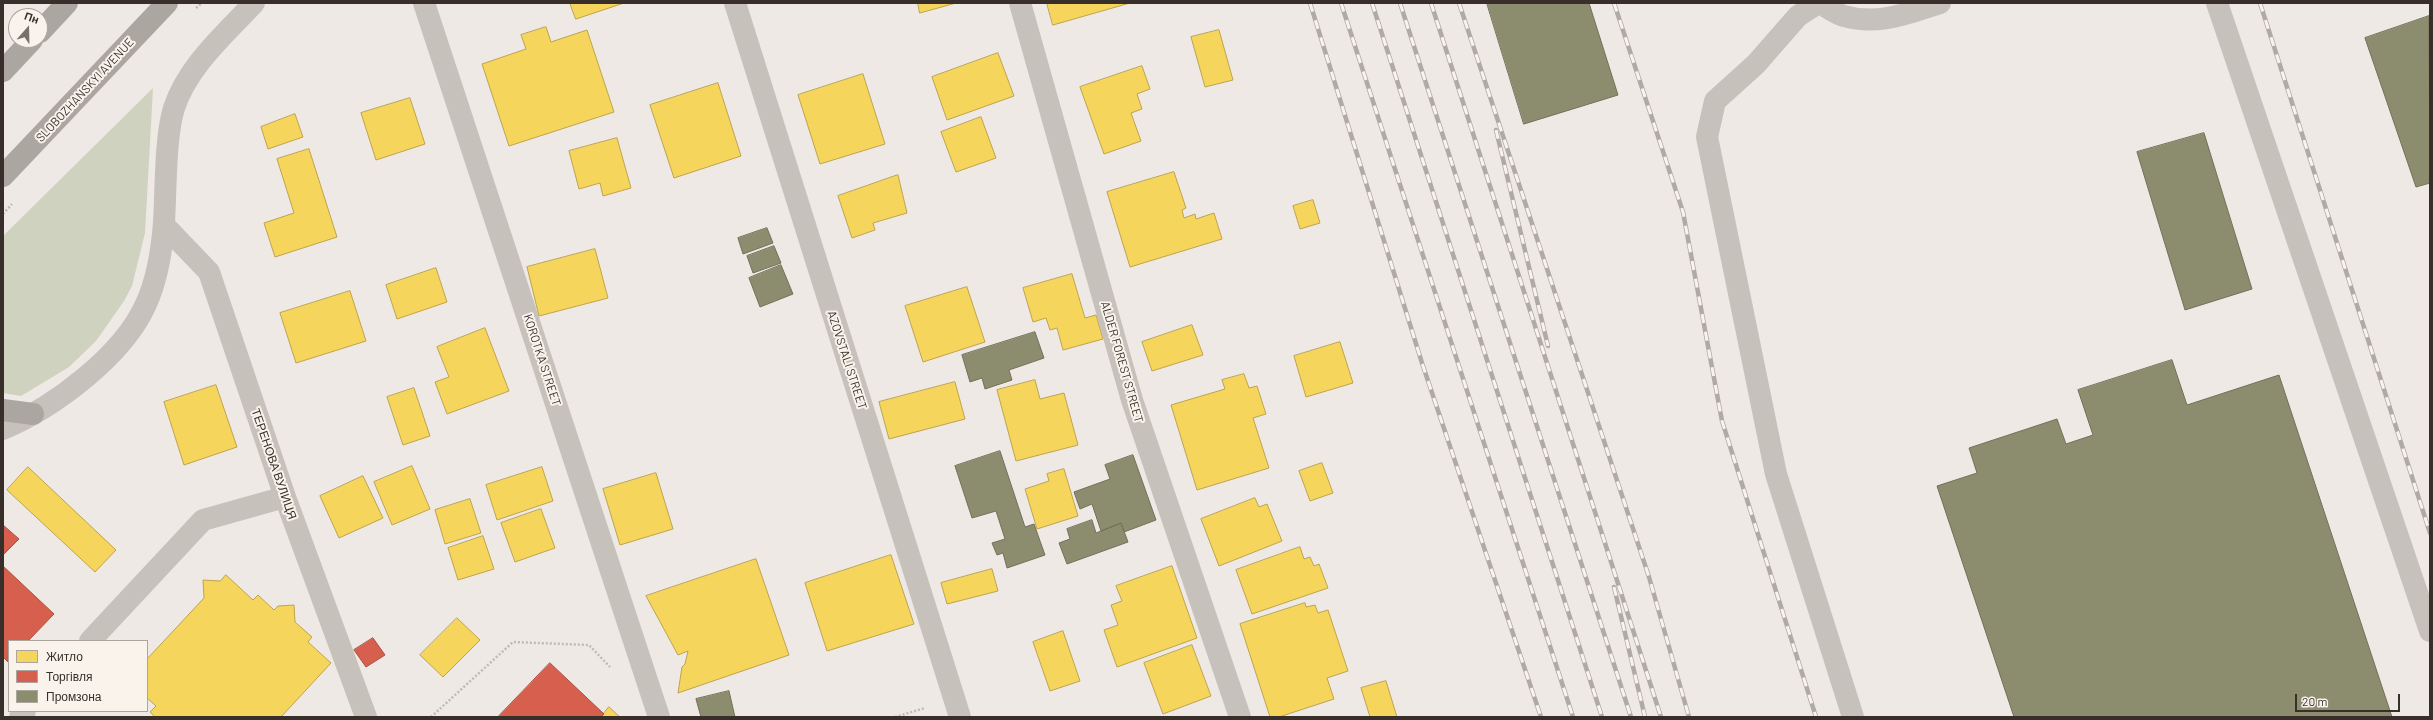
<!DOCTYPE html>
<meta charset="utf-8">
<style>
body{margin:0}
#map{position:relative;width:2433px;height:720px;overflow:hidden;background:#eee9e4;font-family:Barlow,sans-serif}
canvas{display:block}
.frame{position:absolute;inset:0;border:4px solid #382f2b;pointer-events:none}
.legend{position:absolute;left:8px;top:640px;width:140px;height:72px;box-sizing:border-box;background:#f9f3ec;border:1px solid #aca59f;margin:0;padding:5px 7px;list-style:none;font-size:12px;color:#382f2b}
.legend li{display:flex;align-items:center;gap:8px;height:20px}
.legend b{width:20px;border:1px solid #aca59f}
.north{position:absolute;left:8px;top:8px;width:40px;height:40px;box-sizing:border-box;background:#f9f3ec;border:1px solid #aca59f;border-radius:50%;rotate:20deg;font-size:11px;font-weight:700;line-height:16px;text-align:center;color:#382f2b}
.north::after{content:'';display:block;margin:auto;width:14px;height:18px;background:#78706c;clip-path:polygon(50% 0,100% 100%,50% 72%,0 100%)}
.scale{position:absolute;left:2295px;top:694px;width:105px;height:18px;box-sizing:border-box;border:2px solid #382f2b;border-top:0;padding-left:5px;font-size:12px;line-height:14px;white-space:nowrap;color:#382f2b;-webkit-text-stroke:3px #f9f3ec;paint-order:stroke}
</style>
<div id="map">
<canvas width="2433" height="720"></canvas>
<div class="frame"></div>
<ul class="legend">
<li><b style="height:11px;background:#f6d55c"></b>Житло</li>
<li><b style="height:11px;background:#d6604d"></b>Торгівля</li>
<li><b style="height:11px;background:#8c8c6e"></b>Промзона</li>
</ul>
<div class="north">Пн</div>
<div class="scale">20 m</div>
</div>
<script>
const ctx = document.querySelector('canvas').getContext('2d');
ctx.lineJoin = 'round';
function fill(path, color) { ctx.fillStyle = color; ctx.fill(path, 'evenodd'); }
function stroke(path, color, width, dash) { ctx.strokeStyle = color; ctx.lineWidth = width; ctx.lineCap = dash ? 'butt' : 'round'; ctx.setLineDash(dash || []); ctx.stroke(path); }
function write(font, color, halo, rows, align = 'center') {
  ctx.font = font + ' Barlow,sans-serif'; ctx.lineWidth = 4; ctx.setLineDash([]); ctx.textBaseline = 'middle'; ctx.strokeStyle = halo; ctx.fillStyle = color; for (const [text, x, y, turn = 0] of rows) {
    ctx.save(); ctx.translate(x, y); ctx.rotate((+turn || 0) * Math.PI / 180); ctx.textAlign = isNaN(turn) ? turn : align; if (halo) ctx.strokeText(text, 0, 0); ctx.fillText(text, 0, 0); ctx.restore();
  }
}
fill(new Path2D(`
 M153 88 145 233 132 286 124 301 96 341 69 367 21 396 3 393V236Z`), '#cfd2bf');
const homes = new Path2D(`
 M570 3H624L576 19Z
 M918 3H956L920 13Z
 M1047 3H1130L1053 25Z
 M546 27 551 42 587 30 614 112 509 146 482 64 526 49 521 35Z
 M1219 30 1233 80 1205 87 1191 37Z
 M998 53 1014 96 947 120 932 77Z
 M1142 66 1150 89 1137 94 1142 109 1131 113 1141 141 1104 154 1080 87Z
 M863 74 885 144 820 164 798 95Z
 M718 83 741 156 674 178 650 105Z
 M410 98 425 144 376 160 361 113Z
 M295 114 303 137 268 149 261 127Z
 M981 117 996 158 956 172 941 132Z
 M617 138 631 188 603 196 600 183 579 189 569 151Z
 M309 149 337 237 275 257 264 223 294 213 277 159Z
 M1174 172 1186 208 1182 210 1184 218 1195 214 1196 219 1214 213 1222 239 1130 267 1107 192Z
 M898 175 907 213 873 223 875 230 852 238 838 196Z
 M1313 200 1320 223 1300 229 1293 206Z
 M595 249 608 298 539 316 527 267Z
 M436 268 447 302 397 319 386 285Z
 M1072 274 1085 318 1096 315 1103 339 1063 350 1057 328 1050 330 1046 318 1033 322 1023 288Z
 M967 287 985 342 923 362 905 306Z
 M350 291 366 341 296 363 280 313Z
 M1192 325 1203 355 1152 371 1142 342Z
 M485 328 509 391 447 414 435 382 449 377 437 347Z
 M1340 342 1353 383 1306 397 1294 356Z
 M1244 374 1249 388 1257 386 1266 414 1253 418 1269 468 1197 490 1171 405 1225 389 1222 380Z
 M1035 380 1040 399 1064 393 1078 445 1016 461 997 390Z
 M955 382 965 419 889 439 879 402Z
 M216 385 237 447 184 465 164 402Z
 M414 388 430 436 403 445 387 397Z
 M1322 463 1333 493 1310 501 1299 471Z
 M412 466 430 509 392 525 374 482Z
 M28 467 116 550 95 572 7 490Z
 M542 467 553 501 497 520 486 485Z
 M1064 469 1078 516 1037 529 1025 489 1049 481 1047 474Z
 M656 473 673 529 620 545 603 489Z
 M363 476 383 518 339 538 320 496Z
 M1255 498 1259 507 1267 504 1282 541 1219 566 1201 519Z
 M470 499 481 533 445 544 435 510Z
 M541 509 555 548 515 562 501 523Z
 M483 536 494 569 458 580 448 548Z
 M1300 547 1304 559 1310 557 1314 566 1319 564 1328 588 1252 614 1236 570Z
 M891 555 914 624 827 651 805 583Z
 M756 559 789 655 678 693 682 667 685 664 688 651 678 655 646 596Z
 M1172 566 1197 638 1117 667 1104 630 1118 625 1111 605 1122 601 1116 586Z
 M992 569 998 591 947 604 941 583Z
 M226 575 253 600 258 595 274 610 278 606 294 605 295 622 312 637 308 642 331 663 281 717H155L150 712 156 706 147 698V659L204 598 203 580 220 581Z
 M1305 603 1306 607 1315 605 1318 613 1328 610 1348 671 1327 678 1334 699 1279 717H1270L1240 624Z
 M457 618 480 640 443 677 420 655Z
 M1063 631 1080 681 1050 691 1033 642Z
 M1192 645 1211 696 1163 714 1144 663Z
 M1386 681 1397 717H1370L1361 688Z
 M609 707 620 717H601Z`);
fill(homes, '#f6d55c');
stroke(homes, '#bda34d', 1);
const shops = new Path2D(`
 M3 525 19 539 3 555Z
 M3 566 54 614 28 641H9L8 662 3 657Z
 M373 638 385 655 366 667 354 650Z
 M550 663 604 714 601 717H498Z`);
fill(shops, '#d6604d');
stroke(shops, '#a75143', 1);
const industry = new Path2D(`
 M1487 3H1589L1618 95 1524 124Z
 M2429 16 2430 183 2416 187 2365 38Z
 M2204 133 2252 289 2185 310 2137 152Z
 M767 228 773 243 743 254 738 238Z
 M774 246 781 263 753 273 747 256Z
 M781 265 793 294 760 307 749 278Z
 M1035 332 1044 358 1009 370 1012 380 985 389 982 378 970 382 962 355Z
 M2172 360 2187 405 2279 375 2392 717H2014L1937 486 1977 473 1969 448 2057 419 2066 444 2093 435 2078 390Z
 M1000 451 1025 527 1034 524 1045 555 1007 568 1003 553 997 555 992 543 1005 539 996 511 972 518 955 466Z
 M1133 455 1156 520 1124 532 1121 523 1101 531 1092 504 1080 509 1074 492 1110 479 1105 465Z
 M1092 520 1096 533 1121 523 1128 542 1067 564 1059 543 1070 539 1067 529Z
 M729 691 735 717H701L696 699Z`);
fill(industry, '#8c8c6e');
stroke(industry, '#73705a', 1);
stroke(new Path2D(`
 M196 8 202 3
 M3 214 12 204
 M431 717 513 642 589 645 610 667
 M895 717 925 708`), '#bfbab5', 2.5, [2, 2]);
stroke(new Path2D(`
 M424 3 659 717
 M735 3 960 717
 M1020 3 1132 400 1240 717
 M1818 3 1798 16 1756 64 1715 101 1707 137 1776 474 1853 717
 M1820 3C1827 7 1836 14 1844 16 1878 26 1908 13 1940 3
 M2217 3 2430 631
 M164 225 209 272 285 497 366 717
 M3 429C54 407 123 356 146 304 157 280 162 249 164 222 166 190 165 137 174 108 188 66 224 35 254 3
 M90 641 203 520 285 497
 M20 717 25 711`), '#c7c1bc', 22);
stroke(new Path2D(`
 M40 32 67 3
 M3 71 32 40
 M3 176 167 3
 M3 410 33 414`), '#aca6a1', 22);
const rail = new Path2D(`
 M1310 3 1422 363 1541 717
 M1341 3 1573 717
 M1372 3 1602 717
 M1400 3 1631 717
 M1431 3 1661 717
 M1459 3 1649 577 1689 717
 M1614 3 1683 212 1722 421 1816 717
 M2260 3 2430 533
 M1496 130 1548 346
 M1614 587 1645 717`);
stroke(rail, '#afaaa6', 4.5);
stroke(rail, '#f9f3ec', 3, [9]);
write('12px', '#382f2b', '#f9f3ec', [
 ["SLOBOZHANSKYI AVENUE",85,90,-47],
 ["KOROTKA STREET",542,360,72],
 ["AZOVSTALI STREET",847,360,72],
 ["ALDER FOREST STREET",1122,362,74],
 ["ТЕРЕНОВА ВУЛИЦЯ",274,464,71]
]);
</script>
